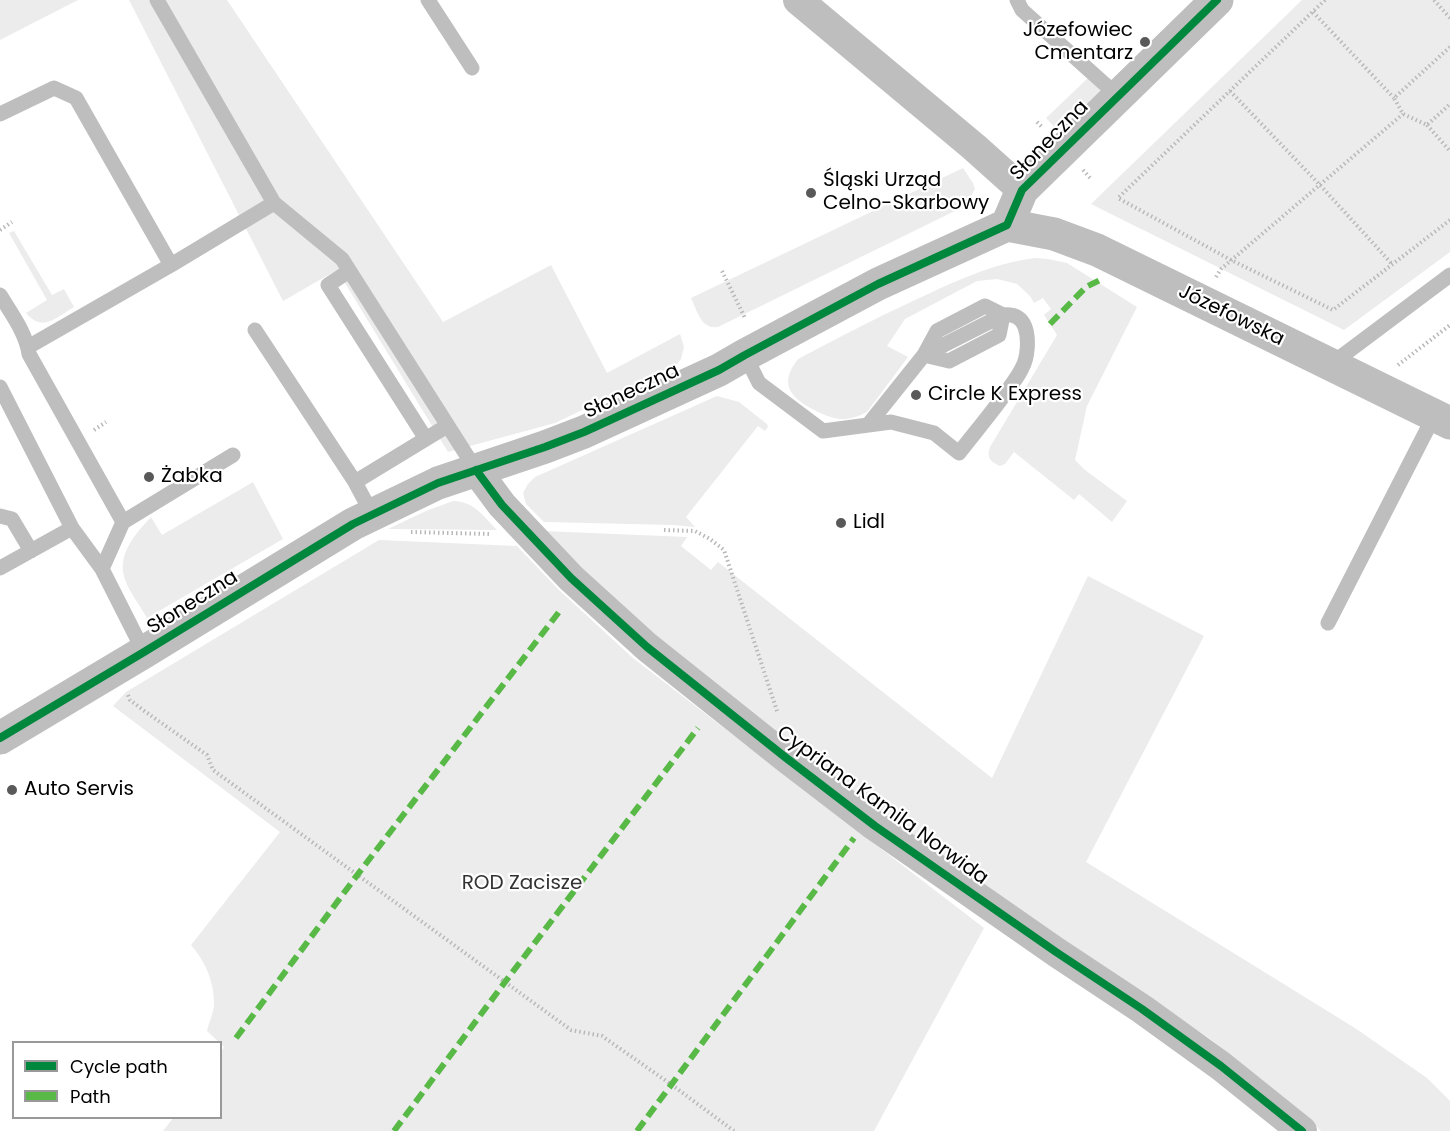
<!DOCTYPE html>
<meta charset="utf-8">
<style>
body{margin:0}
#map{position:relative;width:1450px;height:1131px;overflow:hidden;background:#fff;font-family:Poppins,sans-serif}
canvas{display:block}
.legend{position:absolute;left:12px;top:1041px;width:210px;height:78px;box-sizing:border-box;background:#fff;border:2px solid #999;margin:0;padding:8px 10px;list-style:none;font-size:18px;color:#000}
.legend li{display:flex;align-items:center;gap:12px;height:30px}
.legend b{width:30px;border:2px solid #999}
</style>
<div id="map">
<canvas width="1450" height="1131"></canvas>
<ul class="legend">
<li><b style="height:8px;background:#00873e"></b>Cycle path</li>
<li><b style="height:8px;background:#58b947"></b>Path</li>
</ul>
</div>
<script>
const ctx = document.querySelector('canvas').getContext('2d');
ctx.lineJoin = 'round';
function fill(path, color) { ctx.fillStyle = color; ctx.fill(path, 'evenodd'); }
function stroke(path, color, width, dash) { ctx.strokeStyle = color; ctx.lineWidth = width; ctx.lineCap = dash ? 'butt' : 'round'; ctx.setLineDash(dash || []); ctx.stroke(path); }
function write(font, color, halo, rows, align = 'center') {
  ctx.font = font + ' Poppins,sans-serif'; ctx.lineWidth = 4.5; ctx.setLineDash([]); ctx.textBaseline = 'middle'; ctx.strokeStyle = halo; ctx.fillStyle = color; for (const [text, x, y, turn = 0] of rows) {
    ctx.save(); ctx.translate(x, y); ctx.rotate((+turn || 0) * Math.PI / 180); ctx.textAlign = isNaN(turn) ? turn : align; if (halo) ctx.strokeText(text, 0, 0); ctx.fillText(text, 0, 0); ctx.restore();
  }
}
fill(new Path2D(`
 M0 0H78L0 40Z
 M129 0H227L443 322 551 265 607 373 680 334 684 347 681 359 677 364 650 378 555 423 448 452 337 270 283 301Z
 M1302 0H1450V252L1344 330 1091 204Z
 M1090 76 1102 89 1058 131 1046 118Z
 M963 168 973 183 975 189 968 201 963 207 718 327C701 330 697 310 691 298Z
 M14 231 52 295 64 289 74 307C57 317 43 333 26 313L47 300 9 233Z
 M1035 258 1048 259 1067 263 1137 307 1087 406 1075 460 1085 470 1127 501 1112 522 1079 494 1074 500 1014 452 1005 464 1000 466C991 462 986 458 990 447L1057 335 1044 315 1051 309 1043 298 1034 303 1030 296 1017 284 997 279 977 281 905 319 887 346 908 357 867 412C859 416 850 420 840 419 831 418 822 414 814 410 789 397 779 383 798 359 836 339 874 319 913 301 954 282 990 264 1035 258Z
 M717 396 739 402 767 424 768 427 765 431 758 426 686 517 695 527 673 525 544 522 526 504 523 493 528 484 535 477Z
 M253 482 283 539 147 618C141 607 126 587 124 576 118 553 136 533 151 517L162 535Z
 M453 501C474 501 484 517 497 530L388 529 426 511Z
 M543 531 687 537 681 546 711 570 718 562 992 778 1088 576 1204 636 1086 862 1355 1028 1427 1078 1450 1101V1131H1321L1302 1112 1213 1041 923 844 664 648Z
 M379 540 517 546 559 590 633 658 984 928 874 1131H163L173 1118H220L221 1052 224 1047 207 1031C209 1022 214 1012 214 1003 214 981 205 961 191 945L280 832 113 706 126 692Z`), '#ececec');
stroke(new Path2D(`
 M1325 0 1118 198 1231 260 1333 310 1450 220
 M1434 0 1450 18
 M1313 12 1394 98
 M1450 47 1394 98 1403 114 1427 125 1450 104
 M1230 91 1320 185 1392 264
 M1037 122 1043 128
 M1427 125 1450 151
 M1083 170 1091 179
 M0 230 12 222
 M722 271 745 318
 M1216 277 1221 269 1403 114
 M1398 365 1450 325
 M94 430 106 422
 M664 530 695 531 710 539 724 550 777 711
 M411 532 490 534
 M128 695 130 700 143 710 207 755 213 770 571 1030 602 1036 672 1085 734 1131`), '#b9b9b9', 4, [1.5, 3]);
stroke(new Path2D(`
 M157 0 274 203 342 259 476 470
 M428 0 472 68
 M1017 0 1022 10 1118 96
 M0 114 54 88 76 98 171 265 28 347
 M171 265 274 203
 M349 271 328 285 426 439
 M0 295C11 313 26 333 29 354L123 522 102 569
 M985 306 1003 315 999 335 949 361 924 355 937 331Z
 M255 330 355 482 372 514
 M745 355 759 383 823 431 891 422 934 433 959 453C976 431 994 410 1010 387 1014 381 1019 375 1022 368 1028 358 1029 338 1025 327 1021 317 1014 314 1003 315L924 355 868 425
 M1330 365 1450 275
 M0 387 72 528 0 568
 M355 482 447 426
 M0 516 12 519 31 551
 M123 522 233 455
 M72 528 102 569 144 652
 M1328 623 1434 416`), '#bebebe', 15);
stroke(new Path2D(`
 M798 0 974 147 1022 190
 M476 470 502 505 571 578 647 647 785 757 875 826 1056 952 1142 1009 1221 1066 1302 1131`), '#bebebe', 30);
stroke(new Path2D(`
 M1007 225 1054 234 1097 250 1450 423
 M0 738 144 652 353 524 438 483 545 447 584 432 719 370 745 355 878 284 1007 225 1022 190 1217 0`), '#bebebe', 33);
stroke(new Path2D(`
 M1050 324 1086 287 1104 278
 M236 1038 358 874 562 608
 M394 1131 505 982 698 728
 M637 1131 854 838`), '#58b947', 6, [12, 6]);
stroke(new Path2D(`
 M476 470 502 505 571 578 647 647 785 757 875 826 1056 952 1142 1009 1221 1066 1302 1131
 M0 738 144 652 353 524 438 483 545 447 584 432 719 370 745 355 878 284 1007 225 1022 190 1217 0`), '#00873e', 8);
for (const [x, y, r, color] of [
 [1145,42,6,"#595959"],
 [811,193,6,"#595959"],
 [916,395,6,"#595959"],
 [149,477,6,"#595959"],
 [841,523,6,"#595959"],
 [12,790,6,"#595959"]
]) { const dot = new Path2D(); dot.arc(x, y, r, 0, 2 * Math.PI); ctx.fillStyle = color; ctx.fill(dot); stroke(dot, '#fff', 2); }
write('20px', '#000', '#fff', [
 ["Józefowiec",1133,31,"right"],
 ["Cmentarz",1133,54,"right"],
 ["Śląski Urząd",823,181],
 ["Celno-Skarbowy",823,204],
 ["Circle K Express",928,395],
 ["Żabka",161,477],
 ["Lidl",853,523],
 ["Auto Servis",24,790]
], 'left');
write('20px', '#000', '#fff', [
 ["Słoneczna",1050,141,-46],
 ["Józefowska",1231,316,26],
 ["Słoneczna",632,392,-25],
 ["Słoneczna",193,603,-32],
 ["Cypriana Kamila Norwida",882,806,36]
]);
write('20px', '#333', '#fff', [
 ["ROD Zacisze",522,884]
]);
</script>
